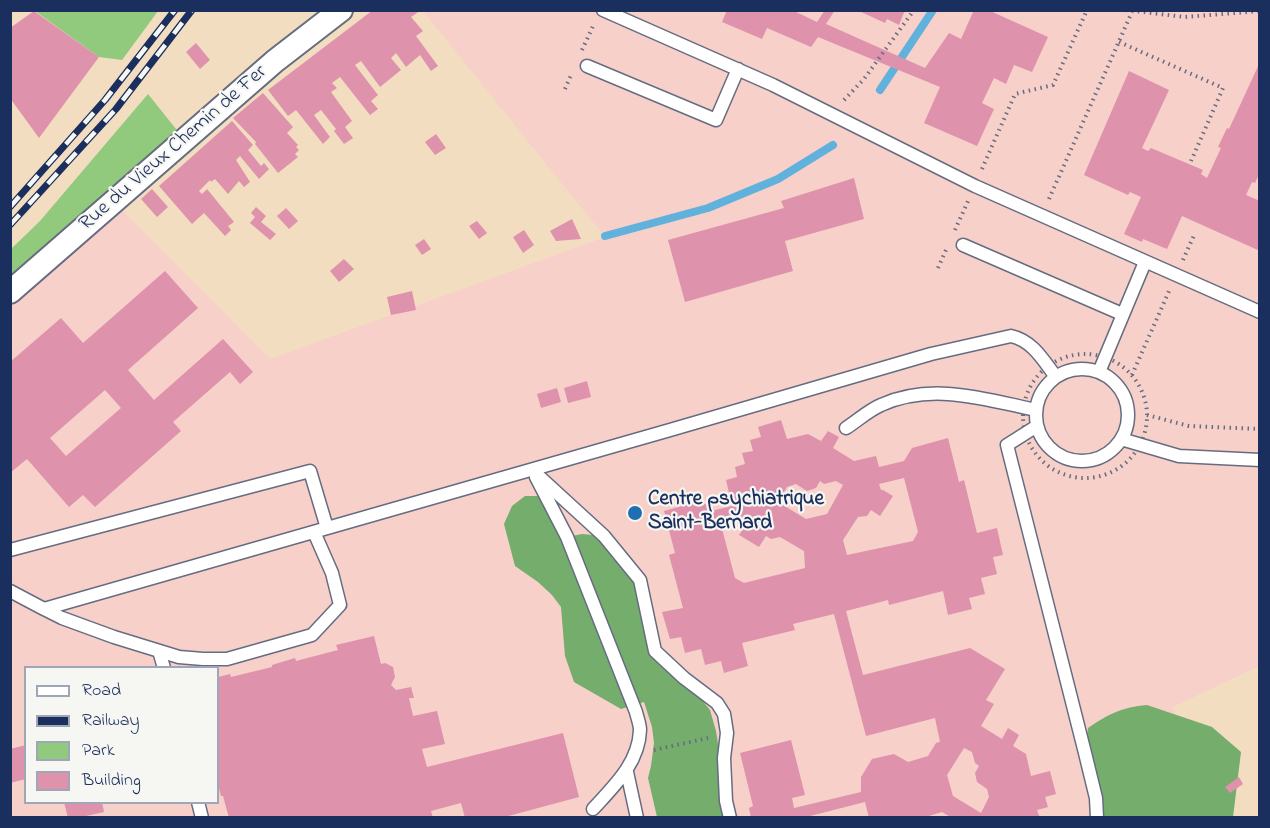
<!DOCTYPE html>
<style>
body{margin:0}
#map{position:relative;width:1270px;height:828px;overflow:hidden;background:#f2ddc0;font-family:"Indie Flower",sans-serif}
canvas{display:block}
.frame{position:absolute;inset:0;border:12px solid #1b2f5e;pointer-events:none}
.legend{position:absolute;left:24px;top:666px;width:195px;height:138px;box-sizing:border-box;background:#f6f6f2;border:2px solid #9ea6b7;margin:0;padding:8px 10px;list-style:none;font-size:18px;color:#1b2f5e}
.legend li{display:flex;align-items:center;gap:12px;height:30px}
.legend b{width:30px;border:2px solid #9ea6b7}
</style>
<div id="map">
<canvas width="1270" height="828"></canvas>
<div class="frame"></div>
<ul class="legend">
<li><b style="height:8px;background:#fff"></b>Road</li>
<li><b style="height:8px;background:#1b2f5e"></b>Railway</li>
<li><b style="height:16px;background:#91c97d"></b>Park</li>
<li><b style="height:16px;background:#de92ac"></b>Building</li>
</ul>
</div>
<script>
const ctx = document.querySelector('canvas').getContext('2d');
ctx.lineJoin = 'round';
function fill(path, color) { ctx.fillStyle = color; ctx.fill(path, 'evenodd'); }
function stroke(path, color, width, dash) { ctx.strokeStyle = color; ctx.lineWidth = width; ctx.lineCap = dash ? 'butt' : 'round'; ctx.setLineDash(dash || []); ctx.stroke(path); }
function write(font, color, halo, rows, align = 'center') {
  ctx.font = font + ' "Indie Flower",sans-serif'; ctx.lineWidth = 4.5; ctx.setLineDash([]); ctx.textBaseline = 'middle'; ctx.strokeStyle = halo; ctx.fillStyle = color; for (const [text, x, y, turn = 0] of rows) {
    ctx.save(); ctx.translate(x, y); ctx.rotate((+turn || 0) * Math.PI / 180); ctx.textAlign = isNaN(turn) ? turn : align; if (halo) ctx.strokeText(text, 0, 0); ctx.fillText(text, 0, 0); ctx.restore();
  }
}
fill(new Path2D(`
 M423 11H1259V666L1173 707 1175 714 1212 727 1241 752 1233 817H11L10 292 113 201 270 359 605 237ZM26 668H218V802H26Z`), '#f7d0ca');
fill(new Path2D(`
 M35 11H158L122 60 99 57Z
 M148 94 184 139 11 292V249L40 221Z`), '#91c97d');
fill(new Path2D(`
 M525 496H546L567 537 582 534 604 536 640 580 655 651 684 678 710 710 716 731 730 817H657L648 778 651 766 654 743 652 727 644 702 621 709 574 682 565 656 561 607 552 595 538 582 515 566 504 524 512 506Z
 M1147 705 1212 727 1241 752 1233 817H1097L1085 753 1088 728C1109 714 1122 707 1147 705Z`), '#74ad6c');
stroke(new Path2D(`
 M880 90 933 10
 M605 236 708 208 778 179 833 145`), '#60b2dc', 8);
fill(new Path2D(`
 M373 10H421L411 17 423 31 416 36 438 66 431 71 420 55 406 67 396 53 391 58 401 70 380 87 361 61 355 65 378 95 371 101 378 109 370 115 340 77 332 83 337 88 331 92 352 121 345 127 353 138 344 144 334 131 336 129 321 110 314 115 330 137 323 144 296 110 288 116 268 90Z
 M727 10H792L817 22 825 10H835L826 24 925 68 949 33 961 39 974 10H988L1048 37 1032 72 1014 65 1006 84 994 78 982 103 994 109 977 146 924 123 940 87 818 37 811 47 767 28 762 39 722 22Z
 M857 10H905L899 25 887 19 885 23Z
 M34 11 99 57 39 138 10 98V28Z
 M196 43 210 60 200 69 186 52Z
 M1260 62V172L1255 183 1252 182 1246 195 1260 201V251L1182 216 1167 249 1143 239 1142 242 1124 234 1141 197 1130 192 1128 195 1084 175 1129 71 1169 90 1142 148 1148 151 1151 148 1203 170 1201 174 1207 178 1221 148 1218 147 1227 128 1229 129Z
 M263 93 293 127 287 133 298 145 296 147 299 150 295 154 298 157 278 173 255 144 256 142 233 118Z
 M232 121 253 145 248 150 261 166 264 163 269 169 259 179 240 156 236 160 250 182 244 187 239 181 228 194 215 179 211 182 210 180 199 191 202 194 207 189 234 222 228 226 231 230 225 236 204 213 192 224 159 186Z
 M436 134 446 148 435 155 425 142Z
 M854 178 864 219 785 241 793 271 685 302 668 240 784 208 781 201Z
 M152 189 168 207 157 217 141 199Z
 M256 207 266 216 261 222 276 234 270 240 250 223 255 217 251 213Z
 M286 208 298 221 289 229 277 216Z
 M572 219 581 239 556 241 550 231Z
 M477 221 487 233 479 239 469 226Z
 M524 230 534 245 523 253 513 237Z
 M424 239 431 249 422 255 415 245Z
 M344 259 354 269 339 282 330 271Z
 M165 271 198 308 128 370 154 400 223 339 253 372 240 384 230 372 173 422 181 431 95 507 83 495 69 507 27 459 10 473V362L61 318 83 343ZM105 390 121 408 66 456 50 438Z
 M412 291 416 310 391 315 387 297Z
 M587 381 591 397 568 403 564 388Z
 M557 388 561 402 541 408 537 394Z
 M781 420 787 439 808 434 821 441 828 431 839 437 833 448 854 461 876 456 879 467 904 461 912 448 948 438 959 482 964 480 977 533 997 528 1003 555 993 557 997 574 981 578 985 594 969 598 972 609 948 615 943 591 889 605 888 600 846 611 863 675 970 648 1005 669 986 700 994 704 981 726 1002 739 1008 728 1019 735 1013 746 1026 754 1031 776 1050 771 1056 794 1045 797 1048 807 1037 810 1040 818H952L942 812 922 818H869L865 802 810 816V818H751L749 808 753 806 740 753 791 740 805 795 792 798 794 808 861 792V777L872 759 894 754 908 762 928 756 936 743 940 742 935 718 866 736 834 614 793 624 795 630 742 643 748 666 724 673 721 661 705 665 701 649 685 653 681 637 670 639 662 612 683 608 669 555 675 553 664 511 700 501 715 510 732 506 726 480 737 477 735 467 745 464 742 453 753 451 750 440 761 437 758 427ZM904 478 918 532 913 541 847 555 843 540 858 517 867 516 871 510 880 516 893 496 883 490H881L879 484ZM820 481 824 484 836 481 843 485 827 514 806 519 778 502 787 487 796 484 807 491 816 488ZM745 519 747 524 739 535 759 547 766 536 771 539 780 537 804 551 805 568 744 583 735 578 721 525ZM964 748 972 752 975 763 979 766 975 773 977 782 987 789 989 797 981 813 953 796 947 775Z
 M374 636 381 664 385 663 393 667 395 677 391 685 396 690 411 687 414 698H409L413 716 437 711 445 744 422 749 427 767 563 733 579 797 501 818H465L461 803 431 811 433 818H229L223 796H221L218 785V677L230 674 231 677 272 667V665L295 658 296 661 315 656 338 650 336 645Z
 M26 745V779L10 783V749Z
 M1239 777 1243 784 1230 793 1225 787Z
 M64 802H102L104 812 77 818H68Z`), '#de92ac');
const service = new Path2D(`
 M603 10 773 85 975 186 1260 312
 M587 66 716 120 738 69
 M963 245 1122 314
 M1036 415a46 46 0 1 1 92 0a46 46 0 1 1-92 0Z
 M1099 372 1145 262
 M1037 426 1007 445 1085 753 1096 798 1097 818
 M846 428C857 421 869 410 881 405 932 382 984 399 1036 410
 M1121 439 1179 456 1260 460
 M532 470 604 536 640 580 655 651 684 678 717 703 724 714 727 733 724 758 726 801 730 818
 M536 477 567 537 636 712C637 717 640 724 640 730 639 763 614 786 593 809
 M10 550 310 471 327 528
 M10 591 44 609 670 430 931 354 1011 336C1033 341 1043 360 1056 377
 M44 609 62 618 114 637 179 657 203 659H227L312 635 340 605 332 573 314 532
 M159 651 164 668
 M627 772 637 818
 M198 802 202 818`);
const minor = new Path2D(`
 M10 292 275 61 341 10`);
stroke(service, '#666c80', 15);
stroke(minor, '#666c80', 26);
stroke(new Path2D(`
 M1126 10 1185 17 1260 11
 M1119 42 1223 88 1191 161
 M582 50 594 24
 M565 89 572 73
 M844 100 864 79 914 10
 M982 169 1015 94 1053 85 1087 10
 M1049 199 1132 12
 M955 230 968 201
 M1183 260 1195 233
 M938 268 946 250
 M1023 416a62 62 0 1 1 124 0a62 62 0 1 1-124 0Z
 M1132 375 1169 291
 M1147 415 1189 426 1260 429
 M654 750 708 738`), '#666c80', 4, [1.5, 4.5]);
stroke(service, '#fff', 12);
stroke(minor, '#fff', 22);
const rail = new Path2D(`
 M10 207 105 100 175 10
 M10 225 116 109 192 10`);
stroke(rail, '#1b2f5e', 7);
stroke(rail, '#f6f6f2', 4.5, [14]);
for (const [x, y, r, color] of [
 [635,513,8,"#1f6fb2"]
]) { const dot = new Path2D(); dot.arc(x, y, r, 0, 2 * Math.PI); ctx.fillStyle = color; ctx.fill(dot); stroke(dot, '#f6f6f2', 2); }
write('21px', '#1b2f5e', '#f6f6f2', [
 ["Rue du Vieux Chemin de Fer",174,149,-41]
]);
write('bold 21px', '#1b2f5e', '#f6f6f2', [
 ["Centre psychiatrique",648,501],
 ["Saint-Bernard",648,525]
], 'left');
</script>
